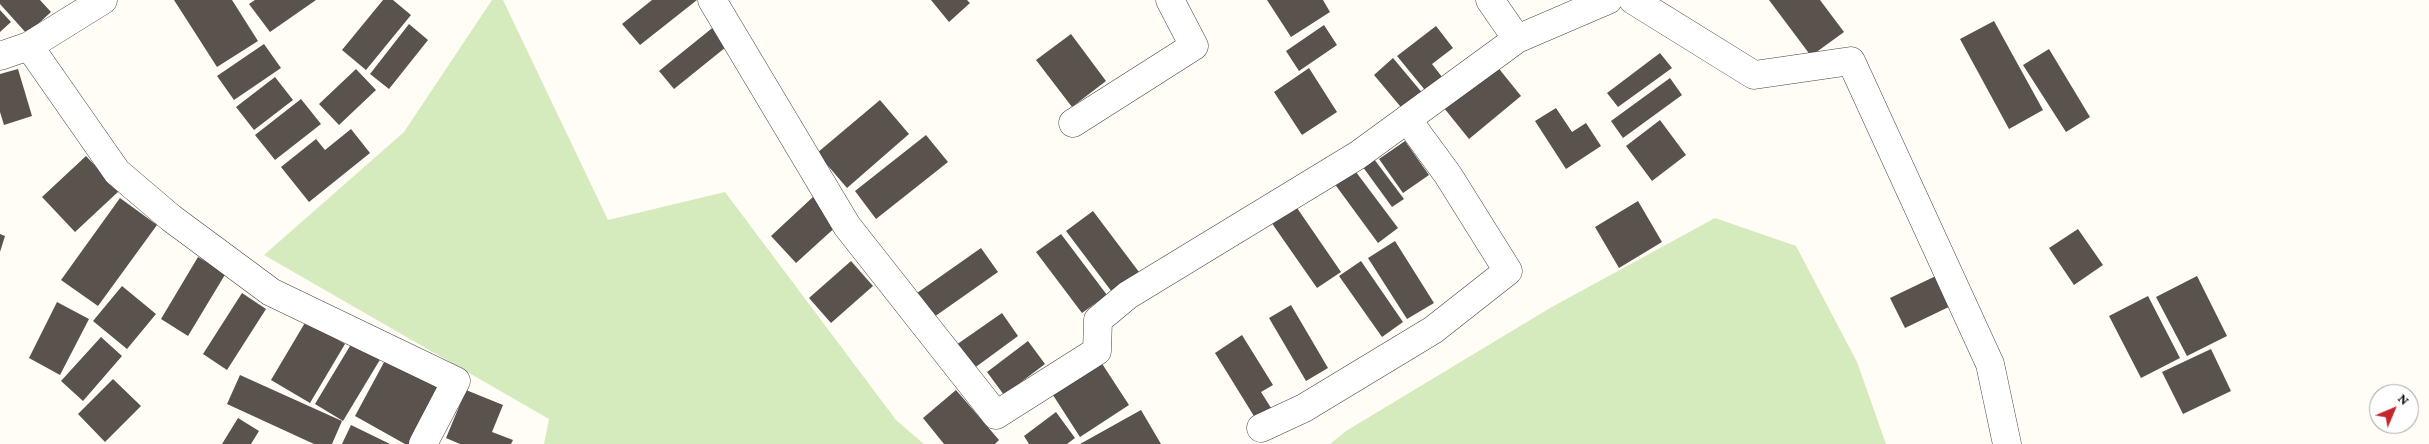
<!DOCTYPE html>
<style>
body{margin:0}
#map{position:relative;width:2429px;height:444px;overflow:hidden;background:#fffdf5;font-family:"Crimson Pro",serif}
canvas{display:block}
.north{position:absolute;left:2369px;top:384px;width:50px;height:50px;box-sizing:border-box;background:#fff;border:1px solid #a0a0a0;border-radius:50%;rotate:45deg;font-size:14px;font-weight:700;line-height:20px;text-align:center;color:#111}
.north::after{content:'';display:block;margin:auto;width:18px;height:22px;background:#c4262e;clip-path:polygon(50% 0,100% 100%,50% 72%,0 100%)}
</style>
<div id="map">
<canvas width="2429" height="444"></canvas>
<div class="north">N</div>
</div>
<script>
const ctx = document.querySelector('canvas').getContext('2d');
ctx.lineJoin = 'round';
function fill(path, color) { ctx.fillStyle = color; ctx.fill(path, 'evenodd'); }
function stroke(path, color, width, dash) { ctx.strokeStyle = color; ctx.lineWidth = width; ctx.lineCap = dash ? 'butt' : 'round'; ctx.setLineDash(dash || []); ctx.stroke(path); }
fill(new Path2D(`
 M492 0H503L608 220 725 192 896 420 924 444H544L549 419 264 255 404 132Z
 M1715 218 1796 246 1857 362 1886 444H1330L1346 431 1550 308Z`), '#d5ebbd');
fill(new Path2D(`
 M0 0H40L51 12 27 34 0 4Z
 M174 0H232L258 41 217 67Z
 M255 0H316L270 32 249 4Z
 M383 0H393L411 15 366 70 342 50Z
 M652 0H697L640 45 622 24Z
 M931 0H967L970 3 949 22Z
 M1267 0H1323L1330 12 1291 37Z
 M1769 0H1820L1844 32 1811 56Z
 M0 10 11 22 0 32Z
 M1994 21 2043 110 2009 129 1960 39Z
 M409 24 428 40 389 89 370 74Z
 M716 25 731 43 674 89 659 71Z
 M1324 25 1337 45 1299 71 1286 51Z
 M1436 26 1453 48 1432 64 1446 82 1429 95 1397 56Z
 M1071 34 1106 81 1072 107 1036 60Z
 M264 44 281 68 234 100 217 76Z
 M2049 49 2090 117 2066 132 2023 65Z
 M1660 53 1672 68 1618 107 1607 93Z
 M1393 58 1424 95 1405 112 1374 75Z
 M1496 65 1521 96 1469 139 1444 108Z
 M1309 68 1337 112 1302 135 1274 92Z
 M18 69 32 116 4 125 0 112V74Z
 M356 69 376 90 339 125 319 104Z
 M275 77 293 100 254 130 236 107Z
 M1670 78 1682 95 1623 138 1611 121Z
 M301 99 321 124 275 160 255 135Z
 M880 100 909 134 847 188 817 153Z
 M1556 108 1572 132 1586 123 1601 146 1566 169 1535 121Z
 M1660 120 1686 155 1652 181 1626 146Z
 M351 129 370 153 309 202 281 167 316 139 325 150Z
 M926 135 948 162 876 219 855 191Z
 M1405 141 1429 175 1403 193 1379 159Z
 M1371 155 1404 199 1392 207 1360 163Z
 M86 156 119 191 75 232 42 197Z
 M1353 168 1398 228 1378 243 1334 183Z
 M814 196 839 224 796 263 771 236Z
 M120 198 157 225 98 306 61 280Z
 M1638 201 1662 242 1619 268 1595 227Z
 M1295 205 1341 272 1317 288 1271 222Z
 M1093 211 1139 272 1112 292 1066 231Z
 M2078 229 2103 265 2074 285 2049 248Z
 M0 234 5 236 0 252Z
 M1061 234 1107 295 1082 313 1036 252Z
 M1395 241 1434 303 1407 319 1368 258Z
 M981 248 998 272 934 317 917 293Z
 M198 257 226 273 188 336 161 319Z
 M851 261 873 286 831 323 809 298Z
 M1361 261 1403 322 1382 337 1339 276Z
 M1942 273 1957 303 1905 328 1890 298Z
 M2197 276 2227 336 2187 356 2156 297Z
 M122 286 156 314 127 349 93 321Z
 M242 293 266 309 227 370 203 354Z
 M2148 296 2180 358 2141 378 2109 316Z
 M57 302 89 319 60 375 29 358Z
 M1291 305 1328 368 1306 381 1269 318Z
 M1002 313 1018 336 973 369 956 345Z
 M306 321 345 344 310 403 271 380Z
 M1242 335 1273 385 1261 392 1273 411 1257 421 1215 353Z
 M101 337 122 356 83 401 61 381Z
 M353 341 381 358 343 421 315 404Z
 M1028 341 1045 364 1004 395 987 372Z
 M2211 349 2231 391 2183 414 2162 372Z
 M389 353 444 384 411 444H405L355 416Z
 M1099 359 1129 405 1080 437 1051 392Z
 M240 375 342 421 332 444H314L227 404Z
 M113 379 141 406 105 442 78 414Z
 M466 390 503 405 492 432 513 440 511 444H460L446 438Z
 M956 390 999 440 995 444H944L923 418Z
 M1141 410 1161 444H1080Z
 M1056 412 1075 438 1067 444H1029L1024 436Z
 M238 418 259 431 251 444H222Z
 M351 425 390 444H342Z`), '#5a524d');
const minor = new Path2D(`
 M712 0 847 226 996 415 1097 351 1098 320 1128 295 1358 155 1517 39
 M1490 0 1517 39 1608 0
 M1633 0 1754 75 1851 61 1990 364 2007 444
 M29 46 117 172 171 218 271 292 456 381 423 444
 M0 56 29 46 103 0
 M1073 123 1194 46 1170 0
 M1261 428 1304 408 1433 330 1508 271 1448 175 1407 119`);
stroke(minor, '#444', 29);
stroke(minor, '#fff', 28);
</script>
